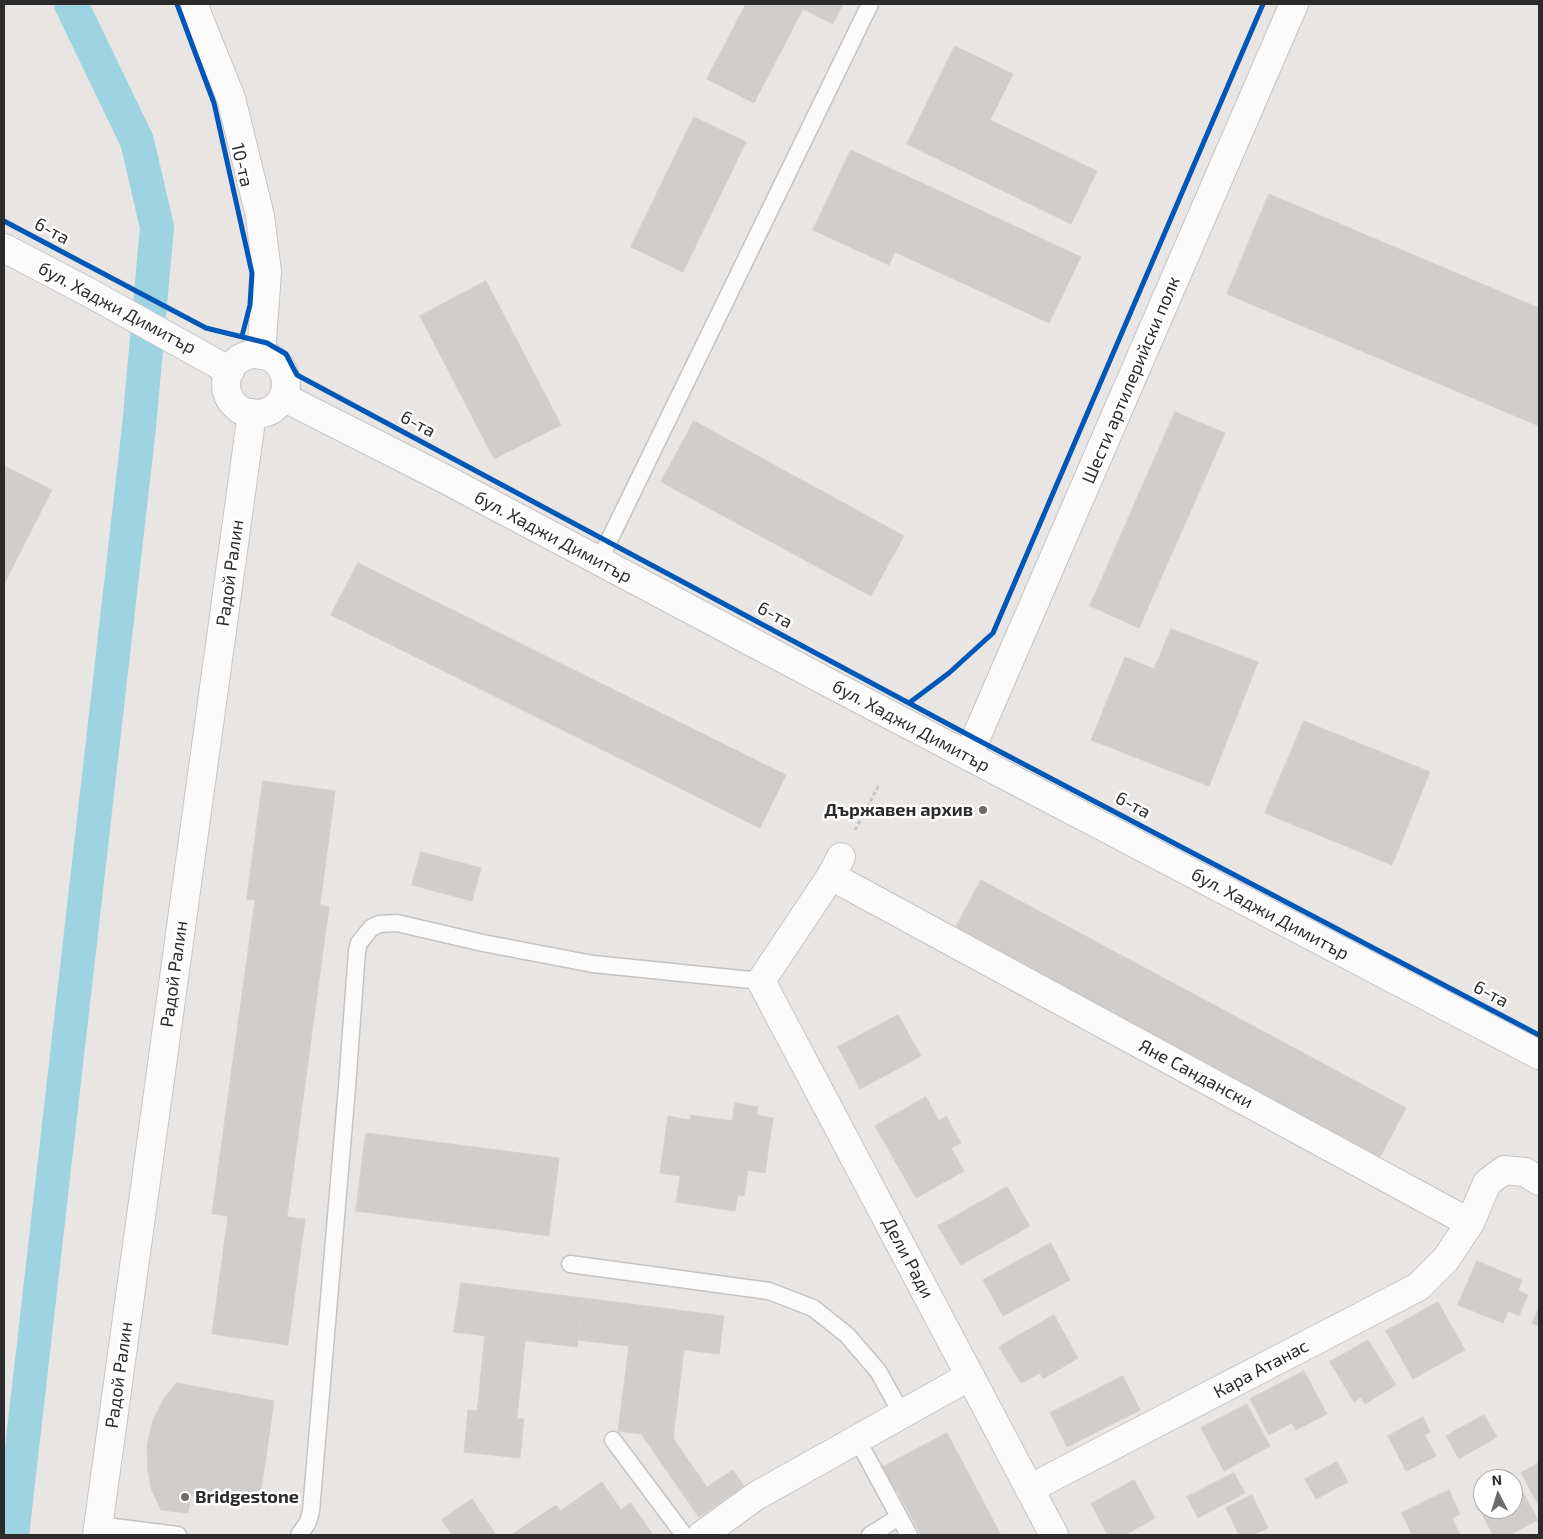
<!DOCTYPE html>
<meta charset="utf-8">
<style>
body{margin:0}
#map{position:relative;width:1543px;height:1539px;overflow:hidden;background:#e8e5e2;font-family:"Exo 2",sans-serif}
canvas{display:block}
.frame{position:absolute;inset:0;border:5px solid #2b2b2b;pointer-events:none}
.north{position:absolute;left:1473px;top:1469px;width:50px;height:50px;box-sizing:border-box;background:#fff;border:1px solid #aaa;border-radius:50%;rotate:355deg;font-size:14px;font-weight:700;line-height:20px;text-align:center;color:#2b2b2b}
.north::after{content:'';display:block;margin:auto;width:18px;height:22px;background:#6d6c6b;clip-path:polygon(50% 0,100% 100%,50% 72%,0 100%)}
</style>
<div id="map">
<canvas width="1543" height="1539"></canvas>
<div class="frame"></div>
<div class="north">N</div>
</div>
<script>
const ctx = document.querySelector('canvas').getContext('2d');
ctx.lineJoin = 'round';
function stroke(path, color, width, dash) { ctx.strokeStyle = color; ctx.lineWidth = width; ctx.lineCap = dash ? 'butt' : 'round'; ctx.setLineDash(dash || []); ctx.stroke(path); }
function fill(path, color) { ctx.fillStyle = color; ctx.fill(path, 'evenodd'); }
function write(font, color, halo, rows, align = 'center') {
  ctx.font = font + ' "Exo 2",sans-serif'; ctx.lineWidth = 5; ctx.setLineDash([]); ctx.textBaseline = 'middle'; ctx.strokeStyle = halo; ctx.fillStyle = color; for (const [text, x, y, turn = 0] of rows) {
    ctx.save(); ctx.translate(x, y); ctx.rotate((+turn || 0) * Math.PI / 180); ctx.textAlign = isNaN(turn) ? turn : align; if (halo) ctx.strokeText(text, 0, 0); ctx.fillText(text, 0, 0); ctx.restore();
  }
}
stroke(new Path2D(`
 M12 1535 139 427 157 227 137 141 71 4`), '#9ed4e1', 34);
const building = new Path2D(`
 M746 4H843L833 24 803 9 754 103 707 79Z
 M955 46 1013 74 990 120 1097 171 1071 224 907 144Z
 M694 117 746 142 683 272 631 247Z
 M851 150 1081 257 1049 323 895 252 889 265 813 230Z
 M1269 194 1539 308V426L1227 294Z
 M486 281 561 425 494 459 420 316Z
 M1175 412 1225 433 1139 628 1090 606Z
 M694 421 904 536 871 596 661 482Z
 M4 466 52 490 4 584Z
 M358 563 786 775 760 828 331 615Z
 M1171 629 1258 662 1209 786 1091 740 1125 657 1154 669Z
 M1304 721 1430 772 1392 865 1265 813Z
 M263 781 335 791 320 905 329 907 287 1217 305 1219 288 1345 212 1334 228 1216 212 1214 255 900 247 899Z
 M421 852 481 868 472 901 412 885Z
 M981 880 1406 1108 1380 1157 955 929Z
 M898 1015 921 1056 860 1089 838 1047Z
 M926 1097 939 1121 946 1116 961 1143 951 1148 964 1171 916 1198 875 1126Z
 M735 1103 758 1107 757 1115 773 1118 765 1173 748 1170 744 1196 738 1195 735 1211 676 1202 680 1176 660 1173 668 1116 690 1120 691 1115 732 1121Z
 M366 1133 559 1158 549 1236 356 1211Z
 M1007 1187 1030 1226 961 1265 938 1226Z
 M1051 1243 1070 1280 1003 1316 983 1280Z
 M1477 1261 1522 1280 1518 1290 1528 1295 1519 1316 1508 1311 1503 1323 1458 1305Z
 M461 1283 583 1298 577 1347 454 1332Z
 M583 1298 724 1316 719 1354 684 1350 673 1438 618 1431 629 1346 578 1340Z
 M1438 1302 1465 1350 1413 1379 1386 1331Z
 M1539 1308V1326L1532 1323Z
 M1054 1315 1078 1358 1043 1379 1040 1373 1021 1383 999 1347Z
 M485 1336 525 1340 517 1418 524 1419 520 1458 464 1452 468 1410 477 1411Z
 M1368 1340 1396 1385 1365 1404 1361 1397 1354 1402 1330 1362Z
 M1304 1371 1327 1414 1296 1430 1292 1423 1269 1435 1250 1399Z
 M1123 1376 1140 1410 1067 1447 1050 1413Z
 M177 1383 274 1401 259 1505 191 1495 188 1513 161 1510 152 1491 148 1472 147 1445 153 1420 163 1400Z
 M1247 1404 1270 1446 1224 1471 1201 1428Z
 M1484 1415 1497 1437 1459 1459 1446 1436Z
 M1423 1417 1430 1432 1425 1435 1436 1456 1406 1471 1388 1436Z
 M641 1433 673 1438 707 1487 733 1470 744 1486 699 1517Z
 M947 1433 1001 1535H921L897 1490 890 1494 877 1470Z
 M1337 1462 1348 1482 1316 1499 1305 1479Z
 M1539 1463V1506L1521 1473Z
 M1234 1473 1245 1493 1198 1518 1187 1497Z
 M1134 1480 1155 1518 1125 1535H1108L1091 1504Z
 M602 1482 621 1510 631 1503 653 1535H511L556 1505 560 1511Z
 M1518 1483 1538 1520 1509 1535H1493L1477 1504 1483 1501V1509H1513V1485Z
 M1449 1490 1460 1514 1452 1518 1460 1535H1412L1402 1513Z
 M1252 1495 1268 1528 1252 1535H1239L1226 1508Z
 M472 1499 496 1535H452L442 1520Z`);
fill(building, '#d0cdcb');
stroke(building, '#d3d0ce', 1);
const service = new Path2D(`
 M599 561 870 4
 M570 1264 769 1291 813 1308 847 1335 878 1371 902 1414
 M857 1439 909 1535
 M613 1440 684 1535
 M98 1525 178 1535
 M299 1535 308 1522 311 1511 347 1087 357 951 359 943 371 928 379 924 397 923 483 943 593 964 761 981
 M870 1535 899 1517`);
const minor = new Path2D(`
 M193 4 231 98 260 216 267 272 261 355
 M841 857 831 876 761 981 1054 1535
 M831 876 1470 1223
 M1029 1489 1418 1287 1446 1259 1470 1223 1487 1183 1504 1170 1525 1172 1539 1181
 M97 1535 252 413
 M702 1535 756 1496 970 1376`);
const tertiary = new Path2D(`
 M4 248 90 293 230 371
 M226 384a30 30 0 1 1 60 0a30 30 0 1 1-60 0Z
 M283 397 443 478 831 684 1539 1055
 M968 756 1294 4`);
stroke(service, '#c5c4c5', 19);
stroke(minor, '#c5c4c5', 30);
stroke(tertiary, '#c5c4c5', 30);
stroke(new Path2D(`
 M855 830 879 785`), '#c6c6c6', 3, [4, 2.5]);
stroke(service, '#fcfbfb', 16);
stroke(minor, '#fcfbfb', 28);
stroke(tertiary, '#fcfbfb', 28);
stroke(new Path2D(`
 M177 4 214 103 252 273 250 305 242 336
 M4 221 206 328 267 343 286 354 297 375 976 739 1539 1035
 M909 703 949 673 993 633 1263 4`), '#0057b8', 5);
for (const [x, y, r, color] of [
 [983,810,5,"#6d6c6b"],
 [185,1497,5,"#6d6c6b"]
]) { const dot = new Path2D(); dot.arc(x, y, r, 0, 2 * Math.PI); ctx.fillStyle = color; ctx.fill(dot); stroke(dot, '#fff', 2); }
write('18px', '#2b2b2b', '#fff', [
 ["10-та",242,165,77],
 ["6-та",52,231,28],
 ["бул. Хаджи Димитър",117,308,28],
 ["Шести артилерийски полк",1131,380,-67],
 ["6-та",418,424,28],
 ["бул. Хаджи Димитър",553,537,28],
 ["Радой Ралин",230,573,-82],
 ["6-та",775,615,28],
 ["бул. Хаджи Димитър",911,726,28],
 ["6-та",1133,805,28],
 ["бул. Хаджи Димитър",1270,914,28],
 ["Радой Ралин",174,974,-82],
 ["6-та",1491,994,28],
 ["Яне Сандански",1196,1074,28],
 ["Дели Ради",908,1258,62],
 ["Кара Атанас",1261,1369,-28],
 ["Радой Ралин",119,1375,-82]
]);
write('bold 18px', '#2b2b2b', '#fff', [
 ["Държавен архив",973,810],
 ["Bridgestone",195,1497,"left"]
], 'right');
</script>
